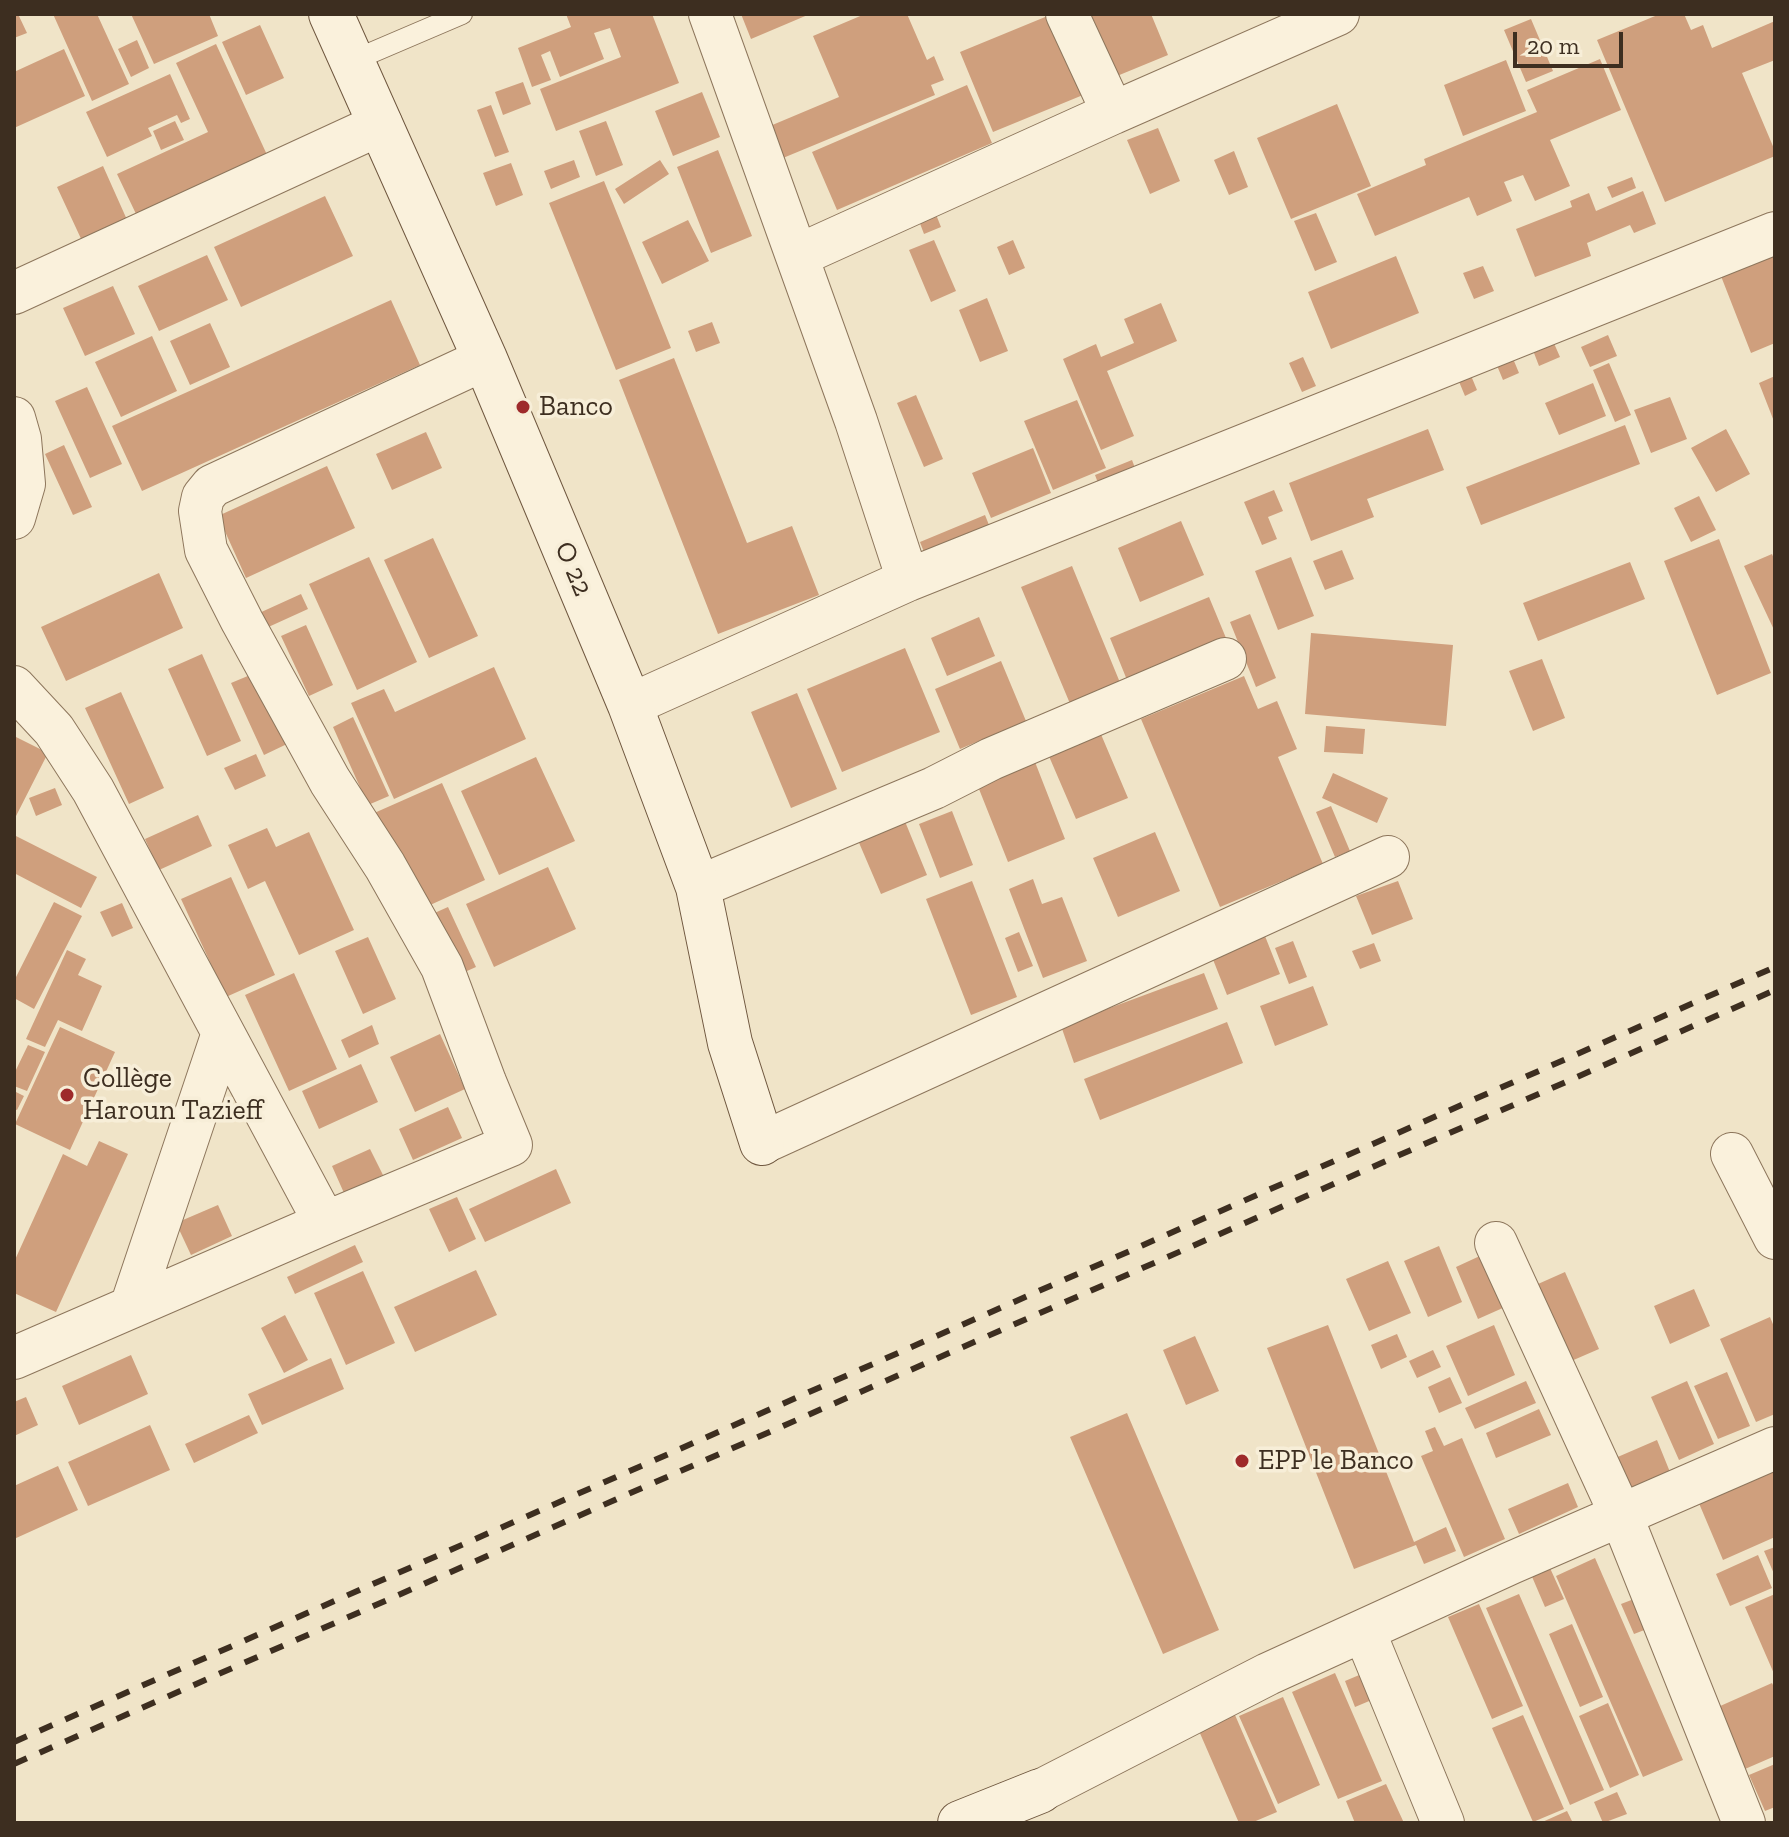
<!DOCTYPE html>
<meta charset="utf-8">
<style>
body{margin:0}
#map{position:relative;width:1789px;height:1837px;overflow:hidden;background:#f0e4c8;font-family:"Zilla Slab",serif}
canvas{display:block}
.frame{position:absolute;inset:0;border:16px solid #3d2e20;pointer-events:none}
.scale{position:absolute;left:1513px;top:32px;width:110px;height:36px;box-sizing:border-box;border:4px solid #3d2e20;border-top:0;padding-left:10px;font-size:24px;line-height:28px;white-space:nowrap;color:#3d2e20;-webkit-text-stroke:6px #f7eed8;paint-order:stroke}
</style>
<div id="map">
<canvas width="1789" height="1837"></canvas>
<div class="frame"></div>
<div class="scale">20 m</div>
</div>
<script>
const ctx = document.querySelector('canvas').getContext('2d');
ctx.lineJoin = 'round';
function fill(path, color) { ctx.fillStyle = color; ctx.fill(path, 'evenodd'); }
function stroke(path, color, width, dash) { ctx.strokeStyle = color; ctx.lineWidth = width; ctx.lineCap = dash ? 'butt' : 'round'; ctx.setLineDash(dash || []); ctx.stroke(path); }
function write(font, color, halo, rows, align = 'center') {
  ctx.font = font + ' "Zilla Slab",serif'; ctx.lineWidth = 7; ctx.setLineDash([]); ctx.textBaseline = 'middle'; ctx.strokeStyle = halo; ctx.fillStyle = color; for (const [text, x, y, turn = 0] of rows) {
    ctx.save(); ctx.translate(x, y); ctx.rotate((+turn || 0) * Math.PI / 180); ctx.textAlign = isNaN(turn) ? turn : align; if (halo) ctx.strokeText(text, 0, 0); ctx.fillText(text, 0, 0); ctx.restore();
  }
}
fill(new Path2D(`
 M14 14H18L27 33 14 38Z
 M53 14H97L129 84 92 101Z
 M131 14H209L218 36 154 64Z
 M566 14H652L679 83 556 131 540 89 621 57 610 28 594 33 604 59 560 77 550 51 541 55 551 80 532 87 518 48 571 27Z
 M741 14H810L751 39Z
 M865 14H907L927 60 934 56 944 80 931 85 935 95 783 158 770 126 839 97 813 36Z
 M1091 14H1151L1168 55 1117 76Z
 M1660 14H1684L1691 30 1703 25 1712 48 1775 21V60L1742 73 1775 151V156L1665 202 1597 40Z
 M1050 15 1083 95 993 132 960 52Z
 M1531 19 1553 71 1526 82 1504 30Z
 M260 25 284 78 246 95 222 42Z
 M137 40 149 68 131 77 118 49Z
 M216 44 268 157 137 216 117 174 208 132 176 63Z
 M64 49 85 96 14 128V72Z
 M1600 59 1621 110 1550 140 1570 186 1535 201 1523 175 1504 182 1512 201 1477 216 1469 197 1375 236 1357 194 1426 165 1424 159 1537 112 1527 90Z
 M1506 60 1526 111 1463 136 1444 85Z
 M170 74 190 119 181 123 177 115 148 128 152 136 107 157 86 112Z
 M523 82 531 104 503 115 495 92Z
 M967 85 992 143 837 210 812 152Z
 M702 92 720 137 673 156 655 111Z
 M1337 104 1371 186 1291 219 1257 138Z
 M491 105 509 152 495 157 477 110Z
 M175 121 184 140 161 150 153 131Z
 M606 121 623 165 596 176 579 131Z
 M1158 128 1180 181 1150 194 1127 140Z
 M718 150 752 236 711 253 677 167Z
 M1234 151 1248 187 1229 195 1214 160Z
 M574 160 580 177 551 189 544 171Z
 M660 160 669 174 624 204 615 189Z
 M511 163 523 195 496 206 483 173Z
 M103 166 128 222 83 243 57 187Z
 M1632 177 1636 188 1612 198 1607 187Z
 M604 181 671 348 616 370 549 203Z
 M1643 191 1656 224 1634 233 1630 225 1587 243 1591 256 1535 277 1516 229 1572 207 1570 201 1589 193 1596 211Z
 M325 196 353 256 241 307 214 247Z
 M933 207 941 227 924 234 916 213Z
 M1316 213 1337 262 1315 271 1294 221Z
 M688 220 709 261 662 284 642 242Z
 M934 240 956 291 931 302 909 250Z
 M1013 240 1025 268 1009 275 997 247Z
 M1775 249V343L1751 353 1719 271Z
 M207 255 228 300 159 331 138 286Z
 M1396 256 1419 313 1331 349 1308 292Z
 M1483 266 1494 291 1474 299 1463 273Z
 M113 286 135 334 85 356 63 308Z
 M987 298 1008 351 980 362 959 310Z
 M391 300 420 365 142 491 112 426Z
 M1161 303 1177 341 1107 371 1134 436 1101 450 1063 359 1096 344 1101 357 1134 343 1124 319Z
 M712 322 720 343 696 352 688 331Z
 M210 323 230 367 190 385 170 341Z
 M1549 332 1560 357 1539 366 1529 340Z
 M1608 335 1617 356 1590 367 1581 347Z
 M152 336 177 391 121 417 95 362Z
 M1509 349 1519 373 1503 380 1493 356Z
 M1303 357 1316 386 1302 392 1289 363Z
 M674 358 747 543 792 526 819 595 718 634 619 380Z
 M1609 363 1631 415 1615 422 1593 370Z
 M1467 366 1477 390 1465 396 1455 372Z
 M1775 376V424L1759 383Z
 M1593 383 1606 416 1559 435 1545 403Z
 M87 387 122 464 90 478 55 401Z
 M916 395 943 459 924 467 897 403Z
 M1670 397 1687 439 1651 453 1634 410Z
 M1077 400 1106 468 1053 490 1024 421Z
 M1625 425 1640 464 1481 525 1466 487Z
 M1428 429 1444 470 1367 499 1374 517 1311 541 1289 483Z
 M1726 429 1750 474 1716 492 1691 448Z
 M426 432 442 468 392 490 376 454Z
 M64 445 92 507 73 515 45 454Z
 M1033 448 1051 493 991 518 972 473Z
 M1132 460 1138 476 1101 491 1095 475Z
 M327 466 355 528 246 578 218 516Z
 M1274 490 1283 511 1268 517 1277 539 1262 545 1244 502Z
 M1699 496 1716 530 1691 542 1674 508Z
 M985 515 991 530 926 557 920 542Z
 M1181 521 1204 575 1140 602 1118 548Z
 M433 538 478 636 429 658 384 560Z
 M1719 539 1771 673 1717 695 1664 561Z
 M1342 550 1354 579 1325 590 1313 561Z
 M1772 554 1775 561V632L1744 566Z
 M369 557 417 662 357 690 309 584Z
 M1291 557 1314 616 1278 630 1255 571Z
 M1630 562 1645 599 1538 641 1523 603Z
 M1072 566 1121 685 1071 706 1021 587Z
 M159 573 183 628 66 681 41 627Z
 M301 594 308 609 264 629 257 614Z
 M1209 597 1226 638 1127 680 1110 638Z
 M1250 614 1276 678 1256 687 1230 622Z
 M979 617 995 656 947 676 931 638Z
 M306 625 333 685 309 696 281 636Z
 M1311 633 1453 645 1446 726 1305 714Z
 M905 648 940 732 842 772 807 689Z
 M202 654 241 741 207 756 168 669Z
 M1542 659 1565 718 1533 731 1509 671Z
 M1001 661 1026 721 960 749 935 689Z
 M494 667 526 739 394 799 351 703 384 689 395 712Z
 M255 673 287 744 264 755 231 683Z
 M1244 676 1258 709 1277 701 1297 749 1278 757 1323 864 1220 907 1141 719Z
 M121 692 164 788 129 804 85 708Z
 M797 693 837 789 791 808 751 712Z
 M353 717 389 796 368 805 333 727Z
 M1326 726 1365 729 1363 754 1324 752Z
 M1100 732 1128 798 1076 819 1048 754Z
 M14 736 48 753 14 820Z
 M256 754 266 776 235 790 224 768Z
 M536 757 575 841 499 875 461 791Z
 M1035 762 1065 839 1008 862 977 784Z
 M1333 773 1388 798 1377 823 1322 798Z
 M442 783 485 880 417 911 372 814Z
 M55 788 62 805 36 816 29 798Z
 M1331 806 1350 851 1335 857 1316 812Z
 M952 811 973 865 940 878 919 824Z
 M198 815 212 846 159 870 145 839Z
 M904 819 927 875 881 894 857 838Z
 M267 828 276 847 309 832 354 930 299 955 265 881 248 889 228 845Z
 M1155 832 1180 891 1118 917 1093 858Z
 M14 835 97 877 81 908 14 873Z
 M548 867 576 929 494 967 466 904Z
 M231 877 275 975 226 997 181 899Z
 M1033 879 1042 904 1062 897 1087 961 1043 978 1009 889Z
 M972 881 1017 997 971 1015 926 899Z
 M1398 881 1413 919 1372 935 1356 896Z
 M54 902 82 916 34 1009 14 998V981Z
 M122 903 133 928 112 937 100 912Z
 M448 907 476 967 458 975 430 915Z
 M1019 932 1033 966 1018 972 1005 938Z
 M1265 936 1280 974 1227 995 1212 957Z
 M368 937 396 999 363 1014 335 951Z
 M1293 941 1307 977 1289 984 1275 948Z
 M1374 943 1381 961 1360 969 1352 951Z
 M67 950 86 959 78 975 102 986 82 1031 58 1020 45 1047 26 1039Z
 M294 973 337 1069 289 1091 245 995Z
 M1204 973 1218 1009 1074 1063 1061 1026Z
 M1313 986 1328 1025 1275 1046 1260 1006Z
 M1227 1022 1243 1063 1100 1120 1084 1079Z
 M372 1025 379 1044 349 1058 341 1040Z
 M60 1027 115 1052 70 1150 15 1124Z
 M440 1034 465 1089 415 1112 390 1057Z
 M28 1045 45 1052 27 1091 14 1086V1074Z
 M361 1064 378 1102 319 1129 302 1091Z
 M14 1091 24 1096 17 1110 14 1109Z
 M448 1107 462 1138 413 1160 399 1129Z
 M99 1141 128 1154 56 1312 14 1293V1262L63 1154 87 1166Z
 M370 1149 383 1175 344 1193 332 1166Z
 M556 1169 571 1203 485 1242 469 1209Z
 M457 1197 476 1239 449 1252 429 1209Z
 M218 1205 232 1236 191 1255 176 1223Z
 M355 1245 363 1262 295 1294 287 1277Z
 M1439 1246 1462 1302 1428 1317 1404 1261Z
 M1482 1255 1505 1307 1478 1319 1456 1267Z
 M1388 1261 1411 1313 1369 1331 1346 1279Z
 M476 1270 497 1315 415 1352 394 1307Z
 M363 1271 395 1343 346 1365 314 1293Z
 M1565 1272 1599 1349 1562 1365 1529 1288Z
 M1694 1289 1710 1326 1670 1344 1654 1306Z
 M285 1315 308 1360 284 1373 261 1328Z
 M1770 1317 1775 1329V1414L1756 1422 1720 1339Z
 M1328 1325 1414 1542 1446 1527 1456 1551 1424 1564 1416 1545 1354 1569 1267 1348Z
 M1494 1325 1515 1375 1468 1396 1446 1346Z
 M1397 1334 1407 1357 1381 1369 1371 1345Z
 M1195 1336 1219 1391 1186 1405 1163 1350Z
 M1433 1350 1441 1367 1417 1378 1409 1361Z
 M131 1355 148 1394 79 1425 62 1386Z
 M331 1358 344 1389 262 1425 248 1394Z
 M1727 1372 1750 1426 1718 1439 1694 1386Z
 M1450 1377 1462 1403 1439 1413 1428 1387Z
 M1526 1381 1536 1403 1475 1429 1465 1408Z
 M1687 1381 1714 1444 1679 1460 1651 1397Z
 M26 1397 38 1425 14 1436V1402Z
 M1539 1409 1551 1435 1496 1458 1486 1433Z
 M1127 1413 1219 1630 1163 1654 1070 1437Z
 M249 1415 258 1433 194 1463 185 1444Z
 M150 1425 170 1470 88 1506 68 1462Z
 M1435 1427 1444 1446 1462 1438 1505 1539 1464 1557 1421 1456 1433 1451 1425 1431Z
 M1657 1440 1672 1477 1628 1496 1613 1459Z
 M58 1466 78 1510 14 1539V1486Z
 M1775 1468V1537L1723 1560 1698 1501Z
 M1568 1483 1578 1507 1519 1534 1508 1509Z
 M1775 1547V1576L1764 1551Z
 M1758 1555 1772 1588 1730 1606 1716 1574Z
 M1545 1557 1564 1599 1545 1607 1527 1565Z
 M1595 1558 1683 1760 1643 1777 1556 1576Z
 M1519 1594 1604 1790 1570 1805 1486 1608Z
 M1775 1594V1676L1745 1607Z
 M1634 1599 1647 1629 1634 1634 1621 1604Z
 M1479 1604 1523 1706 1492 1719 1448 1617Z
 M1572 1624 1603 1697 1580 1707 1549 1634Z
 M1335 1673 1382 1781 1338 1799 1292 1692Z
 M1364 1673 1374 1699 1355 1707 1345 1681Z
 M1772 1683 1775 1689V1756L1745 1769 1718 1707Z
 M1283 1697 1320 1785 1278 1804 1239 1716Z
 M1608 1703 1639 1775 1610 1788 1579 1716Z
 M1235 1715 1277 1812 1251 1823H1239L1199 1731Z
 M1523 1715 1564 1809 1533 1822 1492 1728Z
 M1775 1764V1807L1765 1811 1749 1775Z
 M1386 1784 1404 1823H1355L1346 1801Z
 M1617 1792 1627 1814 1603 1823 1594 1802Z
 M1567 1811 1573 1823H1540Z`), '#cf9f7d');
const lane = new Path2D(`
 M352 61 462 14`);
const street = new Path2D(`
 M710 14 856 421 908 580
 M1067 14 1113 113 1338 14
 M797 256 1113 113
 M14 293 381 124
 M14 418 20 439 24 484 14 518
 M14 687 54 730 93 790 325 1223
 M630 705 908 580 1775 233
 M698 887 934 788 991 759 1225 659
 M762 1143 1388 857
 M1732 1154 1775 1238
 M1496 1243 1621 1515 1744 1823
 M131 1307 223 1033
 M14 1358 325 1223 511 1145 485 1082 442 967 385 866 330 781 242 621 206 550 200 511 203 497 212 486 485 359
 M1364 1631 1443 1823
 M1040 1791 1268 1674 1511 1563 1775 1448`);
const secondary = new Path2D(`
 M331 14 485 359 630 705 698 887 730 1043 762 1143
 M960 1823 1040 1791`);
stroke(lane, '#8d765c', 22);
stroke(street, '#8d765c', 44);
stroke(secondary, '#6f573f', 46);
stroke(lane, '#faf1dc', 20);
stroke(street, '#faf1dc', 42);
stroke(secondary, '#faf1dc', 44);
stroke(new Path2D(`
 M14 1742 1775 967
 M14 1764 1775 990`), '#3d2e20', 6, [14, 14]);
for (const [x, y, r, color] of [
 [523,407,8,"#9e2a2b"],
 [67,1095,8,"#9e2a2b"],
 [1242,1461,8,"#9e2a2b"]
]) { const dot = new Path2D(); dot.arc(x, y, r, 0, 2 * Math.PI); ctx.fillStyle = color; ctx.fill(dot); stroke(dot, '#f7eed8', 3); }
write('28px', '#3d2e20', '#f7eed8', [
 ["Banco",539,407],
 ["Collège",83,1079],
 ["Haroun Tazieff",83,1111],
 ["EPP le Banco",1258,1461]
], 'left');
write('28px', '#3d2e20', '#f7eed8', [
 ["O 22",573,569,67]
]);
</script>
